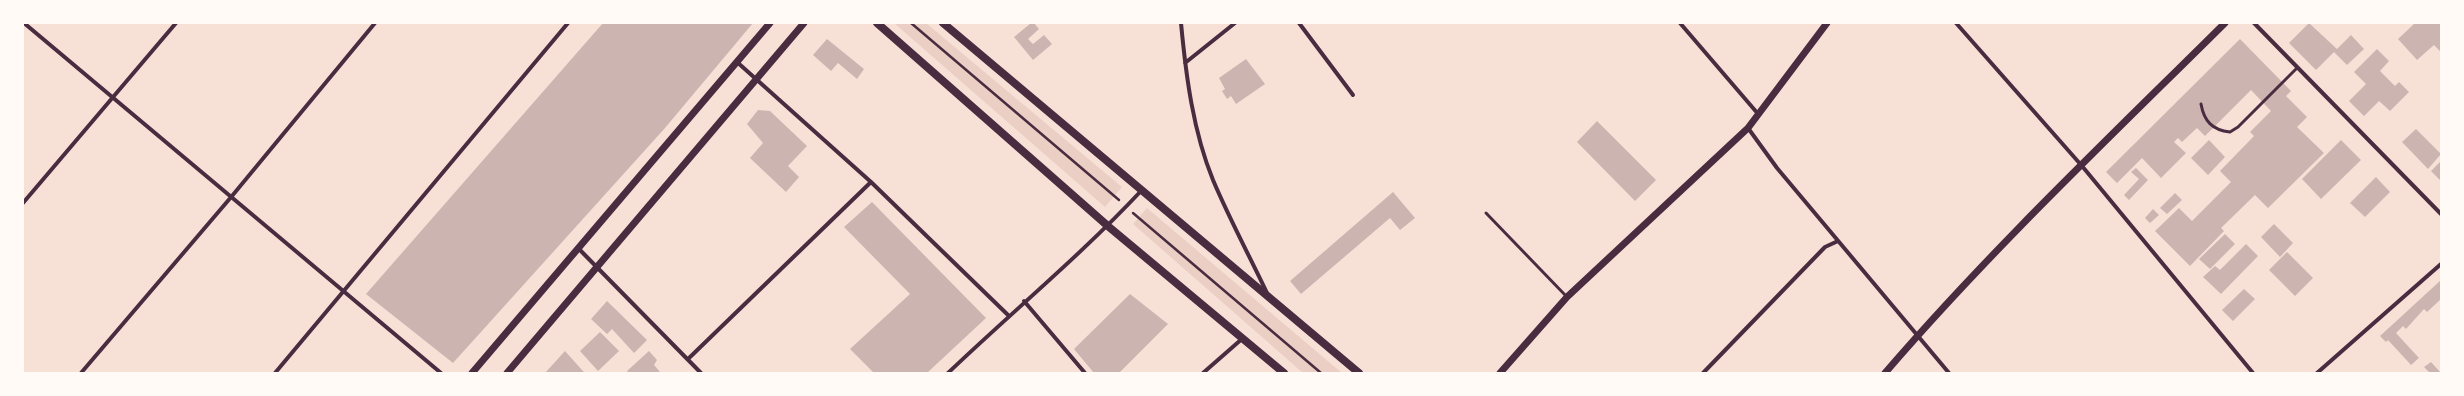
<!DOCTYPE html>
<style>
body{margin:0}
#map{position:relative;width:2464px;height:396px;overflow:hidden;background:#f7e1d7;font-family:"PT Sans Narrow",sans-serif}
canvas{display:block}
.frame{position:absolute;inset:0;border:24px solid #fffaf5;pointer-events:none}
</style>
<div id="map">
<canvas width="2464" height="396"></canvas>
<div class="frame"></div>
</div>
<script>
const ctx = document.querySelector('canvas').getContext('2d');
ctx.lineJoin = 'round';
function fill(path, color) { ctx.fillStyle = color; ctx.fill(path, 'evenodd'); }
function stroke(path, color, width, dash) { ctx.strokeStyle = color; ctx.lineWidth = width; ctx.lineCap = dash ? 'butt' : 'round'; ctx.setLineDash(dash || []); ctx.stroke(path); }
fill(new Path2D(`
 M894 23H926L1122 187 1105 207Z
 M1147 208 1342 373H1303L1133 224Z`), '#ebcfc5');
fill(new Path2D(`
 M603 23H753L665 128 453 363 366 294Z
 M1031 23H1034L1039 29 1028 39 1033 44 1044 35 1052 44 1033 60 1014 37Z
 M2309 23 2337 49 2351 35 2364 49 2347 65 2334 52 2316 70 2289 43Z
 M2415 23H2441V52L2434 45 2417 60 2398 39Z
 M827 39 864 69 857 79 838 63 831 71 813 55Z
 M2240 39 2291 91 2286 96 2307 117 2297 127 2324 153 2268 208 2255 195 2221 228 2224 231 2190 266 2155 231 2179 208 2192 221 2231 182 2220 171 2254 136 2250 132 2271 111 2251 90 2205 136 2197 128 2182 142 2178 138 2174 142 2186 153 2161 178 2142 158 2117 183 2106 172Z
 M2377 49 2389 61 2380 71 2395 86 2399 82 2409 92 2390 111 2379 101 2364 116 2349 101 2366 84 2354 72Z
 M1246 59 1265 84 1236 104 1231 96 1227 99 1222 91 1225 89 1219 78Z
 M758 110 770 111 807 146 788 166 799 177 786 192 750 158 763 143 747 124Z
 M1597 121 1656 180 1635 201 1577 142Z
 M2416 129 2441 154 2428 169 2402 142Z
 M2209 140 2225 157 2208 175 2191 158Z
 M2341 140 2361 160 2321 199 2302 179Z
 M2441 161V181L2431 171Z
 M2136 168 2148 180 2129 200 2124 195 2139 179 2131 172Z
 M2376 177 2390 192 2365 217 2350 203Z
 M1393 192 1415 218 1400 230 1390 218 1301 294 1290 281Z
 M2175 193 2182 200 2167 214 2160 208Z
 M872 202 986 318 927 373H874L850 349 910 294 844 227Z
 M2153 209 2159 215 2150 223 2145 218Z
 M2274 224 2293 243 2280 257 2261 237Z
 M2225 234 2235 244 2210 269 2199 259Z
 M2246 244 2258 256 2221 294 2203 277 2215 266 2220 270Z
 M2287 252 2313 278 2295 296 2269 270Z
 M2441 280V299L2427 312 2424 309 2406 329 2403 326 2396 333 2419 358 2411 365 2388 340 2386 342 2380 336Z
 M2244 289 2255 299 2233 321 2222 310Z
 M1130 294 1168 324 1119 373H1094L1074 349Z
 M607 301 647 340 634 353 612 329 607 334 591 319Z
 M600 332 619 351 598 371 580 351Z
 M565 351 582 370 585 373H545Z
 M649 351 657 360 654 365 661 373H629L627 371Z
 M2431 362 2441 373H2430L2424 367Z`), '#ccb4b1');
stroke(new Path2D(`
 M911 23 1119 200
 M1133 213 1321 373`), '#4a2c40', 2.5);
stroke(new Path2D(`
 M2201 104C2204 121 2212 130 2230 132L2238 127 2297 68
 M1486 213 1567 297`), '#4a2c40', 3);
stroke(new Path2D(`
 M24 23 441 373
 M1181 23C1186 76 1193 131 1213 180 1229 218 1249 255 1267 293
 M1299 23 1353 95
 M1680 23 1759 115
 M1956 23 2082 166 2253 373
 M2254 23 2441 214
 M737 62 871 182 1008 315
 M1185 63 1235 23
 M1748 128 1777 168 1949 373
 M23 203 176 23
 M578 248 701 373
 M1024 301 1085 373
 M688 359 871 182
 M81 373 232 196 375 23
 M275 373 568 23
 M948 373C1012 312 1081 255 1141 191
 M1203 373 1243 338
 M1703 373 1825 247 1838 241
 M2317 373 2441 264`), '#4a2c40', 4);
stroke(new Path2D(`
 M472 373 770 23
 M507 373 804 23
 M1500 373 1567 297 1748 128 1827 23
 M1885 373C1991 250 2110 137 2225 23`), '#4a2c40', 7);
stroke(new Path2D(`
 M877 23 1109 227 1284 373
 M943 23 1359 373`), '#4a2c40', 8);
</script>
